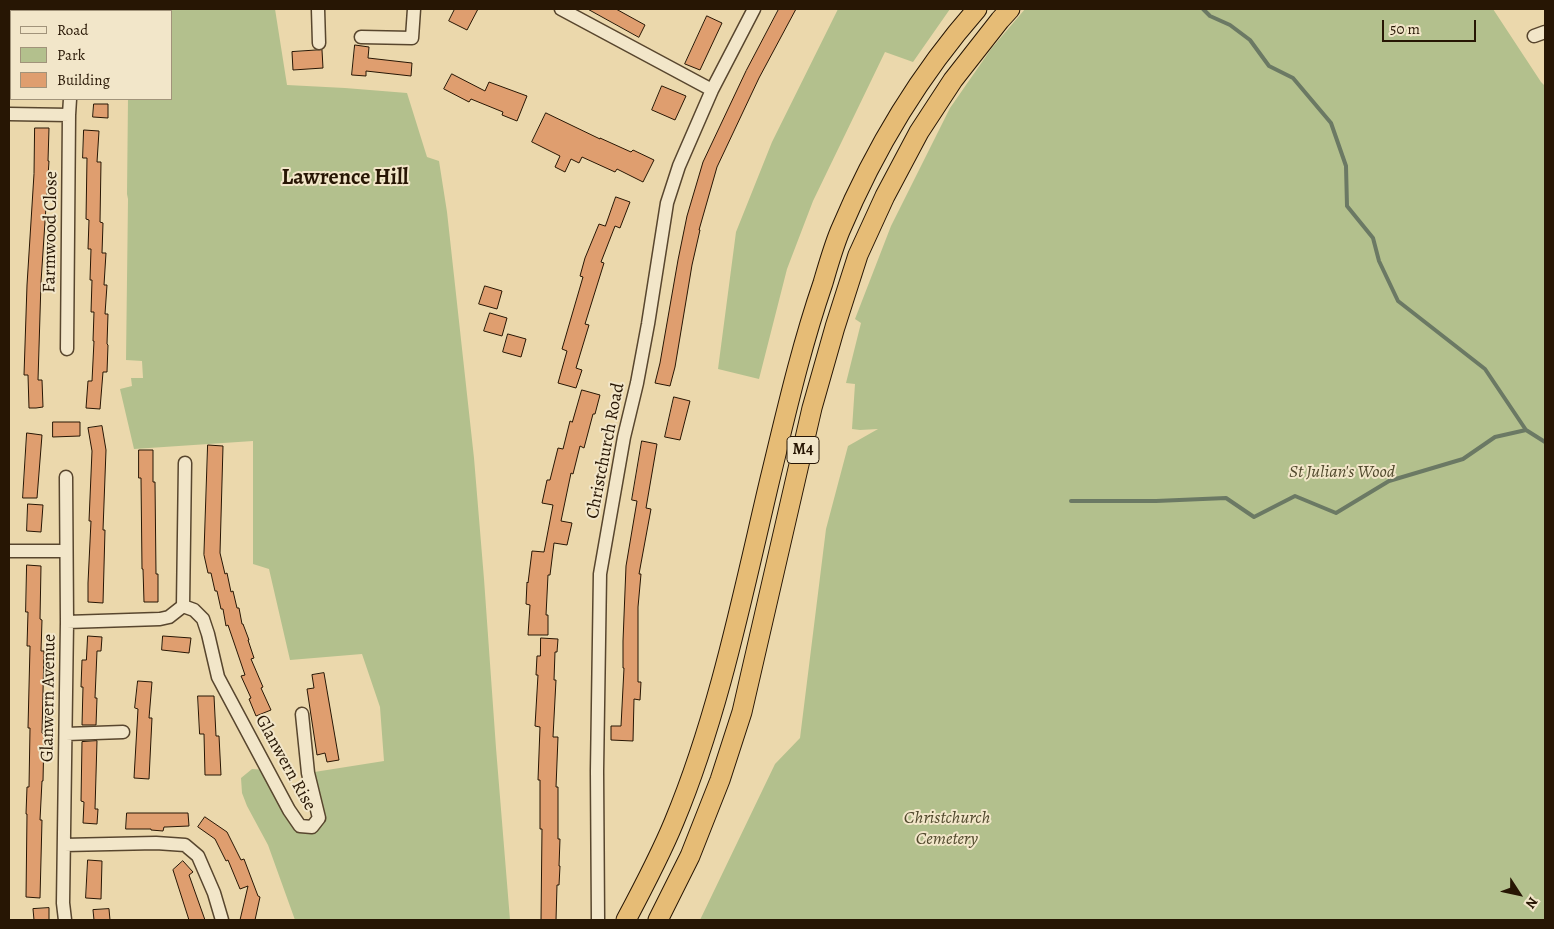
<!DOCTYPE html>
<style>
body{margin:0}
#map{position:relative;width:1554px;height:929px;overflow:hidden;background:#ebd8ac;font-family:Alegreya,serif}
canvas{display:block}
.frame{position:absolute;inset:0;border:10px solid #271604;pointer-events:none}
.legend{position:absolute;left:10px;top:10px;width:162px;height:90px;box-sizing:border-box;background:#f2e6c9;border:1px solid #a1937a;margin:0;padding:6px 9px;list-style:none;font-size:15px;color:#271604}
.legend li{display:flex;align-items:center;gap:10px;height:25px}
.legend b{width:25px;border:1px solid #a1937a}
.north{position:absolute;left:1494px;top:869px;width:50px;height:50px;-webkit-text-stroke:4px #f2e6c9;paint-order:stroke;rotate:125deg;font-size:14px;font-weight:700;line-height:20px;text-align:center;color:#271604}
.north::after{content:'';display:block;margin:auto;width:18px;height:22px;background:#271604;clip-path:polygon(50% 0,100% 100%,50% 72%,0 100%)}
.scale{position:absolute;left:1382px;top:20px;width:94px;height:22px;box-sizing:border-box;border:2px solid #271604;border-top:0;padding-left:6px;font-size:15px;line-height:18px;white-space:nowrap;color:#271604;-webkit-text-stroke:4px #f2e6c9;paint-order:stroke}
</style>
<div id="map">
<canvas width="1554" height="929"></canvas>
<div class="frame"></div>
<ul class="legend">
<li><b style="height:6px;background:#f2e6c9"></b>Road</li>
<li><b style="height:14px;background:#b3c08d"></b>Park</li>
<li><b style="height:14px;background:#df9e6f"></b>Building</li>
</ul>
<div class="north">N</div>
<div class="scale">50 m</div>
</div>
<script>
const ctx = document.querySelector('canvas').getContext('2d');
ctx.lineJoin = 'round';
function fill(path, color) { ctx.fillStyle = color; ctx.fill(path, 'evenodd'); }
function stroke(path, color, width, dash) { ctx.strokeStyle = color; ctx.lineWidth = width; ctx.lineCap = dash ? 'butt' : 'round'; ctx.setLineDash(dash || []); ctx.stroke(path); }
function write(font, color, halo, rows, align = 'center') {
  ctx.font = font + ' Alegreya,serif'; ctx.lineWidth = 4; ctx.setLineDash([]); ctx.textBaseline = 'middle'; ctx.strokeStyle = halo; ctx.fillStyle = color; for (const [text, x, y, turn = 0] of rows) {
    ctx.save(); ctx.translate(x, y); ctx.rotate((+turn || 0) * Math.PI / 180); ctx.textAlign = isNaN(turn) ? turn : align; if (halo) ctx.strokeText(text, 0, 0); ctx.fillText(text, 0, 0); ctx.restore();
  }
}
fill(new Path2D(`
 M146 9H275L287 85 345 88 407 93 427 157 439 161 447 212 474 458 484 579 496 748 510 920H295L268 845 247 806 242 793 241 778 252 769 268 770 299 826 319 818 308 773 384 761 380 707 362 654 290 660 269 569 253 564V441L134 449 120 389 132 386 131 378H143L142 361 126 360 128 199 127 194 128 99H171V11H146Z
 M838 9H950L913 62 885 52 813 201 787 269 759 379 718 369 736 232 772 142Z
 M1025 9H1493L1541 82 1545 86V920H700L775 764 800 738 826 529 848 446 878 429 860 430 852 429 855 384 846 383 861 323 855 319 891 226 950 108 991 49Z`), '#b3c08d');
stroke(new Path2D(`
 M1203 9 1210 16 1230 25 1250 40 1269 66 1293 78 1331 123 1346 166 1347 206 1373 238 1379 261 1398 301 1485 369 1526 430
 M1071 501H1156L1226 498 1254 517 1295 496 1336 513 1389 481 1463 459 1495 437 1526 430 1545 442`), '#6b7964', 4);
const building = new Path2D(`
 M455 9H478L467 30 449 21Z
 M588 9H616L645 25 639 37Z
 M779 9H796L759 78 717 167 699 230H700L692 265 675 367 670 386 655 383 660 363 678 260 687 216 703 162 746 71Z
 M707 16 722 23 700 70 685 64Z
 M355 45 369 47 368 58 412 63 411 76 366 71V76L352 75Z
 M322 50 323 68 293 70 292 52Z
 M452 74 485 91 489 82 527 96 517 121 502 115 503 112 471 99 469 102 444 89Z
 M662 86 686 96 675 120 652 110Z
 M94 104H108V118L93 117Z
 M546 113 600 139V138L631 152 633 150 654 160 643 182 617 169 615 172 582 157 579 163 571 159 565 172 555 167 560 156 532 142Z
 M35 128H49L48 161H49L41 282 38 380H42L43 407 36 408H29L28 375H24L27 285 34 174Z
 M84 130 99 131 97 162H101L100 222 103 223 102 253H106L104 285H107L105 314H108L107 344 108 345 107 372H103L100 409 86 408 88 381H92L94 341H93L94 312H91L92 280H90L91 249H88L89 220 86 219 87 158H83Z
 M616 197 630 202 620 228 615 226 601 262 604 263 585 324 589 325 576 368 582 370 576 388 558 383 567 351 562 349 583 277 580 276 585 258 599 224 605 226Z
 M485 286 502 291 497 309 479 304Z
 M490 313 507 318 502 336 484 331Z
 M508 334 526 339 521 357 503 352Z
 M582 390 600 395 595 414H593L584 448 580 446 573 474 571 473 561 521 572 523 567 545 554 543 550 575H548L546 615H548V635H528L530 605 526 604 527 582 528 583 532 551 544 552 553 505 542 503 547 480H550L558 448 563 449 570 421 572 422Z
 M674 397 690 401 680 440 665 437Z
 M53 422H80V436L53 437Z
 M102 426 106 450 103 530H105L103 603 88 602V583L91 521H89L92 451 88 428Z
 M27 433 42 435 37 498H23Z
 M642 441 657 444 646 508 651 509 639 574H641L638 607V682H641L640 700 634 699 633 741 611 740V726H621L624 668H623V641L626 566 637 501 632 500Z
 M208 445 223 446 220 553 225 574 227 573 231 592 233 591 237 608H239L242 624H243L249 640H248L254 658 251 659 263 687 261 688 271 710 256 716 249 699 251 698 241 676 245 675 228 625 226 626 223 609H221L217 591H215L211 573H208L204 555Z
 M139 450H153V482H155L156 574H158V602H144L143 569H142L141 478H139Z
 M28 504 43 505 41 532 27 531Z
 M27 565 41 566 40 619 42 620 41 651H44L42 733 44 734 43 781H42L40 820H42L40 898 26 897 27 814H26L27 787H29L30 728H28L30 646H27L28 612H26Z
 M88 636 102 637 101 651H97L95 698H97L96 725H82L83 687H81L82 660H86Z
 M163 636 191 638 189 653 162 650Z
 M541 638 558 639 557 652H555L554 680H556L553 737H558L556 787H558V839H560L559 866H560L559 885H557L556 920H541L542 829H540V780H538L540 727 535 726 538 675H536L537 656H540Z
 M324 673 339 760 327 762 325 753 317 755 307 689 314 688 312 675Z
 M138 681 152 682 149 718H152L149 779 134 778 138 709 135 708Z
 M198 696H214L216 736H219L221 775H205L204 734H200Z
 M97 741 95 809H98L97 824 83 823 84 802 81 801 82 742Z
 M127 813H188L189 826 166 827H164L163 831 151 830V829H126Z
 M205 817 227 832 241 860 244 859 258 896 260 897 255 920H240L248 886 240 889 228 860 226 861 215 839 198 827Z
 M88 860 102 861 101 899 86 898Z
 M183 861 193 872 189 875 205 920H189L173 870Z
 M49 908V920H34L33 909Z
 M109 909 110 920H94L93 910Z`);
fill(building, '#df9e6f');
stroke(building, '#271604', 1);
const minor = new Path2D(`
 M318 9 319 43
 M561 9 712 90
 M70 11V9
 M1534 36 1545 32
 M361 37 412 38 414 9
 M9 114 69 115 70 99
 M67 349 69 115
 M9 551H66
 M183 606 185 463
 M67 622 160 619 169 617 183 606 194 610 203 619 208 634 218 677 289 810 300 826 312 827 319 818 308 773 302 714
 M66 734 123 732
 M64 845 156 843 185 845 198 856 214 893 222 920
 M65 920 63 903 67 622 66 477
 M598 920 597 771 600 574 624 437 637 383 648 324 667 203 679 166 712 90 754 9`);
const highway = new Path2D(`
 M626 920C643 888 660 856 674 822 719 714 743 593 770 479 786 413 801 347 823 283 828 266 833 248 840 231 874 150 919 75 977 9
 M658 920 690 856 720 780 742 712 812 408 835 327 858 255 885 196 919 132 953 80 1000 20 1010 9`);
stroke(minor, '#58462e', 15);
stroke(highway, '#271604', 21);
stroke(minor, '#f2e6c9', 12);
stroke(highway, '#e6bc76', 19);
for (const [x, y, w] of [
 [803,450,32]
]) { const box = new Path2D(); box.roundRect(x - w / 2, y - 13.5, w, 27, 4); ctx.fillStyle = '#f2e6c9'; ctx.fill(box); stroke(box, '#271604', 1); }
write('bold 16px', '#271604', null, [
 ["M4",803,450]
]);
write('18px', '#271604', '#f2e6c9', [
 ["Farmwood Close",51,232,-89],
 ["Christchurch Road",606,451,-79],
 ["Glanwern Avenue",49,698,-89],
 ["Glanwern Rise",285,763,61]
]);
write('italic 18px', '#51492d', '#f2e6c9', [
 ["St Julian's Wood",1342,473],
 ["Christchurch",947,819],
 ["Cemetery",947,840]
]);
write('bold 22px', '#271604', '#f2e6c9', [
 ["Lawrence Hill",345,179]
]);
</script>
